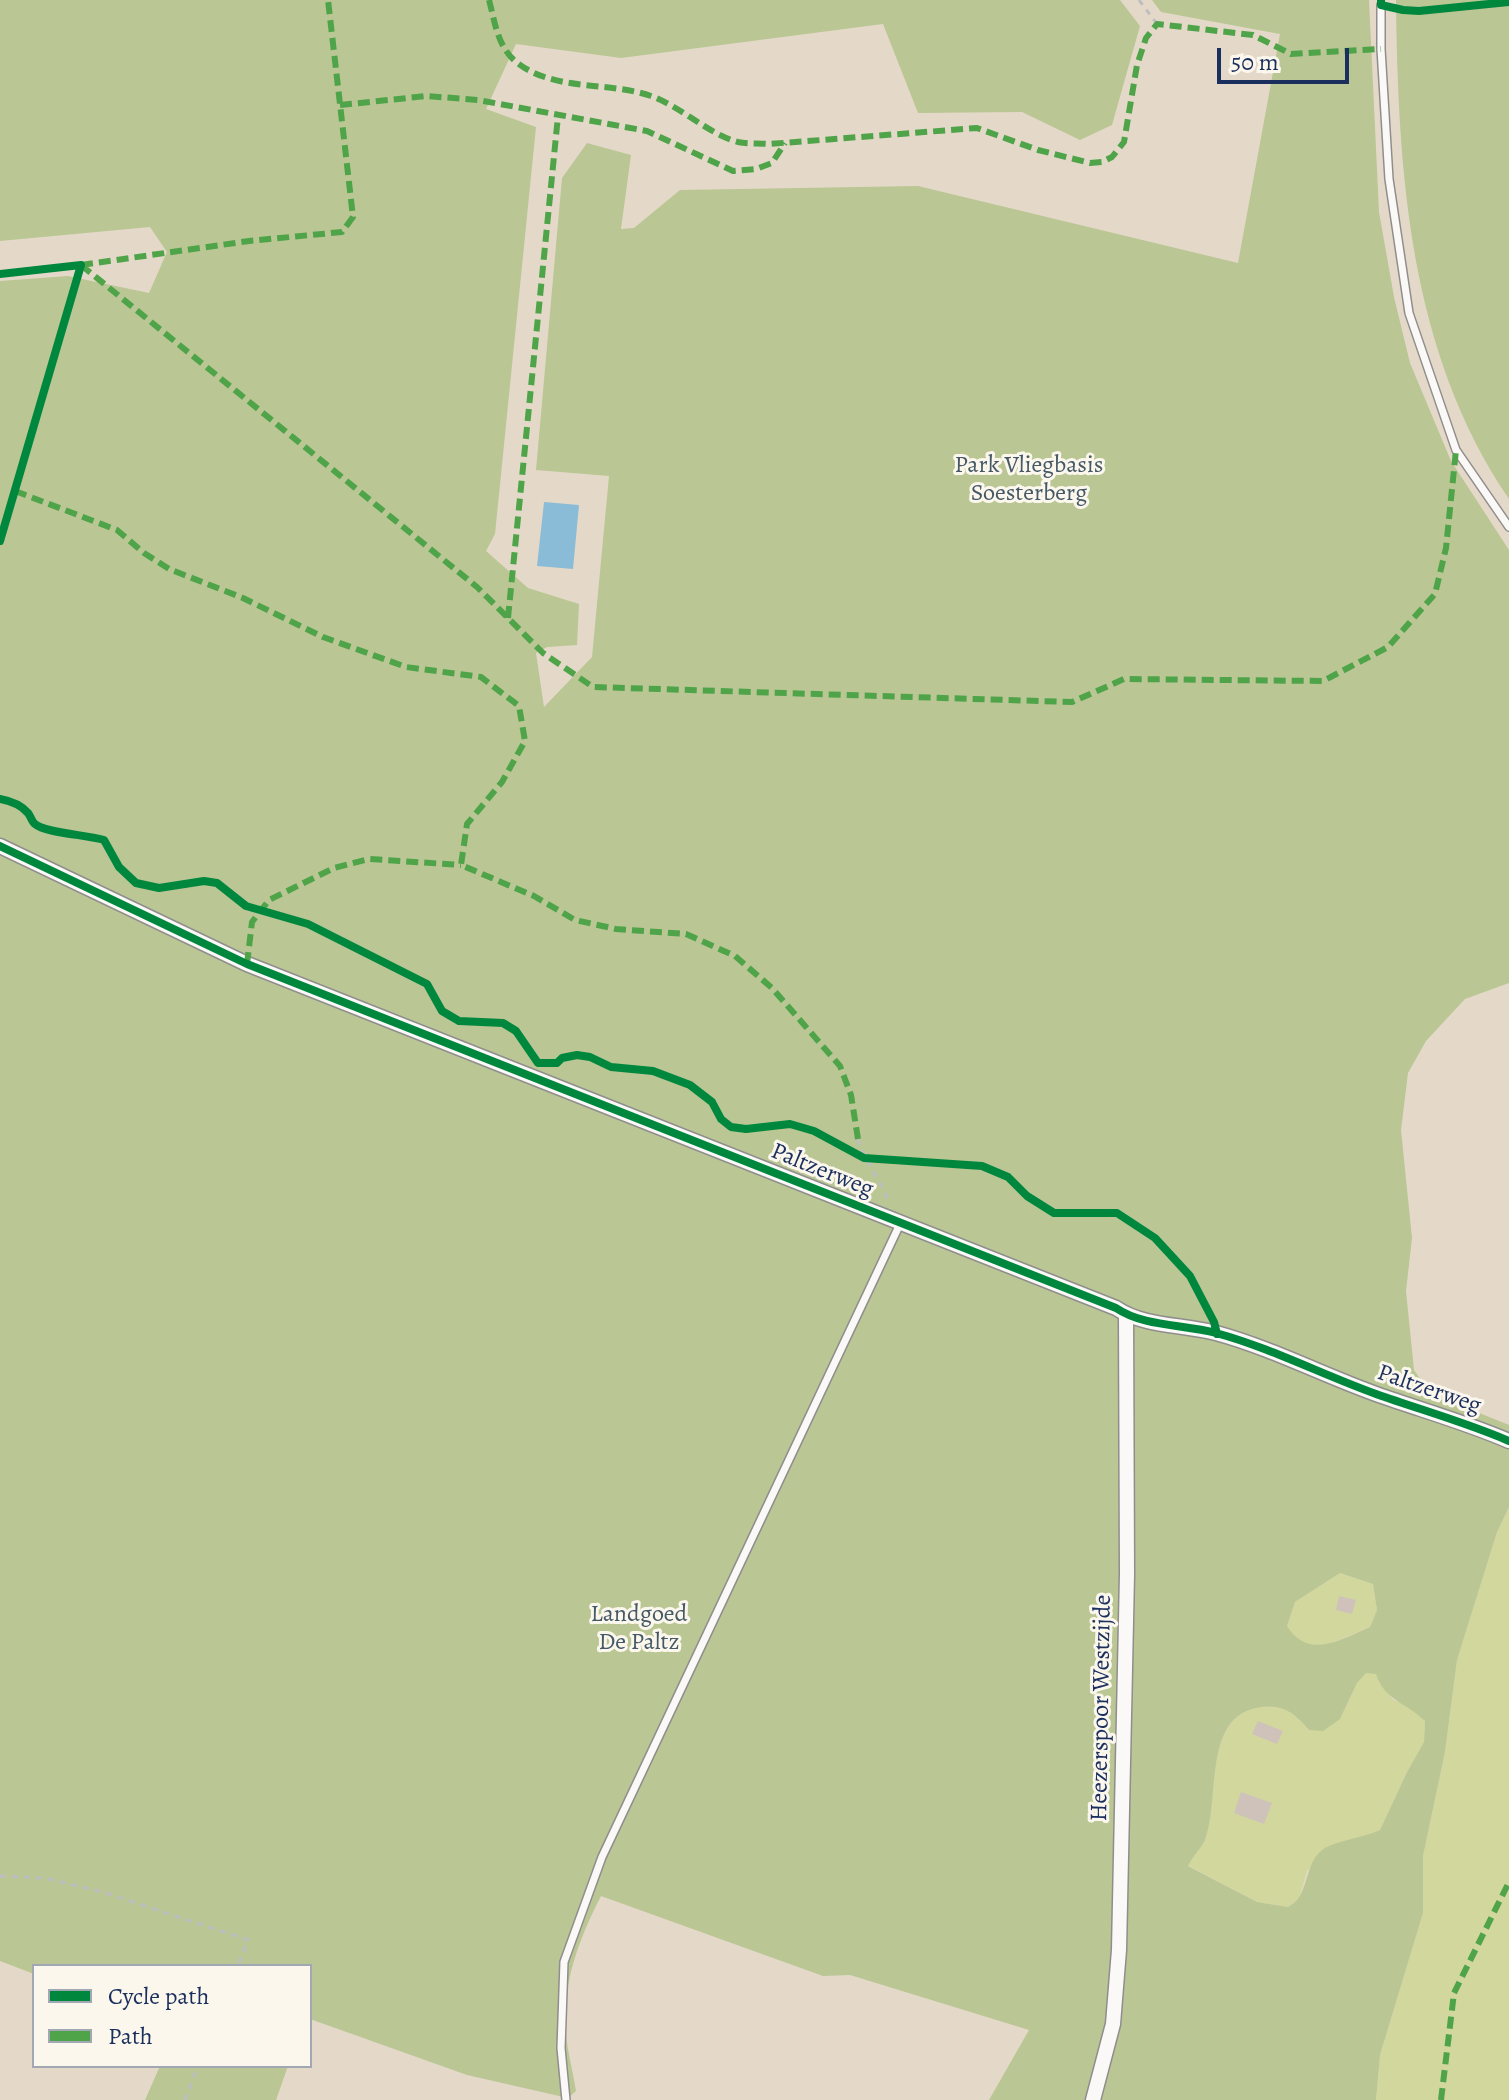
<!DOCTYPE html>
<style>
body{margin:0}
#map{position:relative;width:1509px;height:2100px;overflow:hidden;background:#e4d9c8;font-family:Alegreya,serif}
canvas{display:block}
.legend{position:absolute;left:32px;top:1964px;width:280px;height:104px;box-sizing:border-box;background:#fbf7ec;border:2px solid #a1a7b3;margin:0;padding:10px 14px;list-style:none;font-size:24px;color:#1b2f5e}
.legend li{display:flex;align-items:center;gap:16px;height:40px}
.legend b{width:40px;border:2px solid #a1a7b3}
.scale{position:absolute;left:1217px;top:48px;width:132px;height:36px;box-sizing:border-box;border:4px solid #1b2f5e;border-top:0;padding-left:10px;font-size:24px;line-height:28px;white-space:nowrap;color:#1b2f5e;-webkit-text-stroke:6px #fbf7ec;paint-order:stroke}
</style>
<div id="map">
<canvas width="1509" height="2100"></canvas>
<ul class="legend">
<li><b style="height:10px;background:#00873e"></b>Cycle path</li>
<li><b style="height:10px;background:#4fa44a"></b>Path</li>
</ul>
<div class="scale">50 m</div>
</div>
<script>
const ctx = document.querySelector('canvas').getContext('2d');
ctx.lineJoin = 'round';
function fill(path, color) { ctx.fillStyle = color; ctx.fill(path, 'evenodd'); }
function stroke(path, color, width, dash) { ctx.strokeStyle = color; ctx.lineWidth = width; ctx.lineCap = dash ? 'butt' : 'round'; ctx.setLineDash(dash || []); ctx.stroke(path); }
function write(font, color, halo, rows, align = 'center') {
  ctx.font = font + ' Alegreya,serif'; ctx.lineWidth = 6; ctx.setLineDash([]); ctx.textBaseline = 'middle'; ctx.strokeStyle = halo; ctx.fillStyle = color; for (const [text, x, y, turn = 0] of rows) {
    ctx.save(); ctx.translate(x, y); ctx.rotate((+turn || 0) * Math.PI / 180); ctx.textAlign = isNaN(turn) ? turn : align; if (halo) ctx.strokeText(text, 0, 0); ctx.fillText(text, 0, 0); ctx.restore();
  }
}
fill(new Path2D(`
 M1509 1507V2100H1376L1380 2055 1423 1913V1856L1445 1752 1457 1660 1497 1532Z
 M1340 1573 1373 1584 1377 1610 1370 1627C1339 1639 1308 1661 1287 1626L1295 1602Z
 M1365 1673H1376L1392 1699 1413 1708 1425 1721 1424 1742 1407 1772 1380 1830 1360 1839 1339 1843 1307 1871 1299 1899 1288 1907 1257 1902 1187 1865C1193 1858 1201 1848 1205 1840 1220 1799 1202 1714 1262 1707 1283 1704 1296 1714 1309 1730L1340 1719 1357 1683Z`), '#d1d79d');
fill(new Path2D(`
 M0 0H1120L1140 26 1112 125 1080 140 1022 112 918 113 883 24 621 58 516 44 486 109 536 127 495 534 486 551 528 588 579 604 577 645 547 647 536 653 544 707 592 657 609 476 536 470 562 178 587 143 631 155 621 229 634 228 680 190 918 186 1238 263 1280 34 1161 12 1152 0H1369L1379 212 1394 297 1410 363 1451 461 1509 550V983L1465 999 1426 1041 1408 1073 1401 1130 1412 1238 1406 1291 1414 1370 1430 1393 1509 1425V1507L1497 1532 1457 1660 1445 1752 1423 1856V1913L1380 2055 1376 2100H989L1029 2030 850 1975 823 1976 601 1896C579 1939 561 1985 566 2035 568 2053 573 2072 576 2091L568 2098 467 2075 310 2019V1966H34V1974L0 1961V281L68 276 149 293 167 252 150 227 0 241ZM1340 1573 1373 1584 1377 1610 1370 1627C1340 1640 1308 1660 1287 1626L1295 1602ZM1366 1673 1376 1674C1385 1701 1406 1702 1425 1721L1424 1742 1407 1772 1380 1830C1363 1838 1339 1840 1325 1848 1307 1859 1309 1883 1298 1899 1296 1902 1292 1904 1288 1907L1257 1902 1188 1866C1192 1857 1201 1849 1205 1840 1221 1799 1201 1714 1262 1707 1283 1704 1296 1714 1309 1730L1323 1731 1340 1719 1357 1683Z
 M1396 0H1509V499C1409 352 1398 172 1396 0Z
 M160 2066H288L276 2100H145Z`), '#bac694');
fill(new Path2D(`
 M544 502 579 505 573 569 537 566Z`), '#8bbcd7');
fill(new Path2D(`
 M1339 1596 1356 1600 1352 1614 1336 1610Z
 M1258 1721 1283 1731 1277 1744 1252 1734Z
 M1241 1792 1272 1803 1264 1824 1234 1813Z`), '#cfc2ba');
const lane = new Path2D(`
 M1381 5V49L1389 179 1409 313 1456 450 1509 527
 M566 2100 561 2048 564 1962 602 1857 900 1224`);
const street = new Path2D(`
 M0 846 247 964 1116 1308C1144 1327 1183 1324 1216 1333 1271 1348 1323 1375 1376 1394 1421 1410 1465 1422 1509 1441
 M1093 2100 1113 2024 1119 1950 1127 1574 1126 1315`);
stroke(lane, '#908e8d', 10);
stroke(street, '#908e8d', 17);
stroke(new Path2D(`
 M1139 0 1157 24
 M858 1139C865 1161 879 1178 888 1200
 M0 1876 44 1878 103 1892 248 1940 238 1966
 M185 2100 198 2066`), '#bebec0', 3, [6, 6]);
stroke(lane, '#fbf9f7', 7);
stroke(street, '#fbf9f7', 14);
stroke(new Path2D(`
 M489 0C495 22 497 45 515 61 552 92 608 81 651 96 680 106 710 135 738 142 748 144 759 143 769 144L977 128 1038 150 1090 163 1102 162 1112 157 1124 142 1137 65 1146 38 1157 24 1253 35 1291 54 1381 49
 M340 105 427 96 478 100 647 131 733 171 756 169 772 163 785 143
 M81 265 477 587 543 653 593 687 1072 702 1124 679 1323 681 1388 647 1435 594 1446 548 1456 450
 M81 265 249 241 342 232 353 217 328 0
 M15 491 117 530 144 553 169 569 243 598 323 637 406 667 481 677 519 706 525 741 502 782 467 824 461 865 534 896 575 920 616 929 686 934 735 956 772 988 840 1066 851 1095 858 1139
 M508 618 558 116
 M247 964 252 922 269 900 334 868 369 859 461 865
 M1441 2100 1454 1993 1509 1882`), '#4fa44a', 6, [12, 6]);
stroke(new Path2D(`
 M1381 0V5L1403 10 1419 11 1509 2
 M0 274 81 265 0 541
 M0 799C11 801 21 805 28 813 31 817 32 822 35 824 45 833 88 835 104 840L119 867 136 883 159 888 204 881 217 883 246 906 308 924 427 984 442 1011 459 1021 503 1023 516 1031 538 1063H557L562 1058 577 1055 590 1057 611 1067 653 1071 690 1085 712 1102 721 1119 731 1127 746 1129 790 1124 814 1131 864 1158 982 1166 1008 1177 1027 1196 1054 1213H1117L1155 1238 1190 1276 1214 1322 1217 1334
 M0 846 247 964 1116 1308C1144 1327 1183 1324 1216 1333 1271 1348 1323 1375 1376 1394 1421 1410 1465 1422 1509 1441`), '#00873e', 8);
write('24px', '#445865', '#fbf7ec', [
 ["Park Vliegbasis",1029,466],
 ["Soesterberg",1029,494],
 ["Landgoed",639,1615],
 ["De Paltz",639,1643]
]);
write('24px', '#1b2f5e', '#fbf7ec', [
 ["Paltzerweg",822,1171,22],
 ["Paltzerweg",1429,1390,19],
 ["Heezerspoor Westzijde",1102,1708,-89]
]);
</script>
